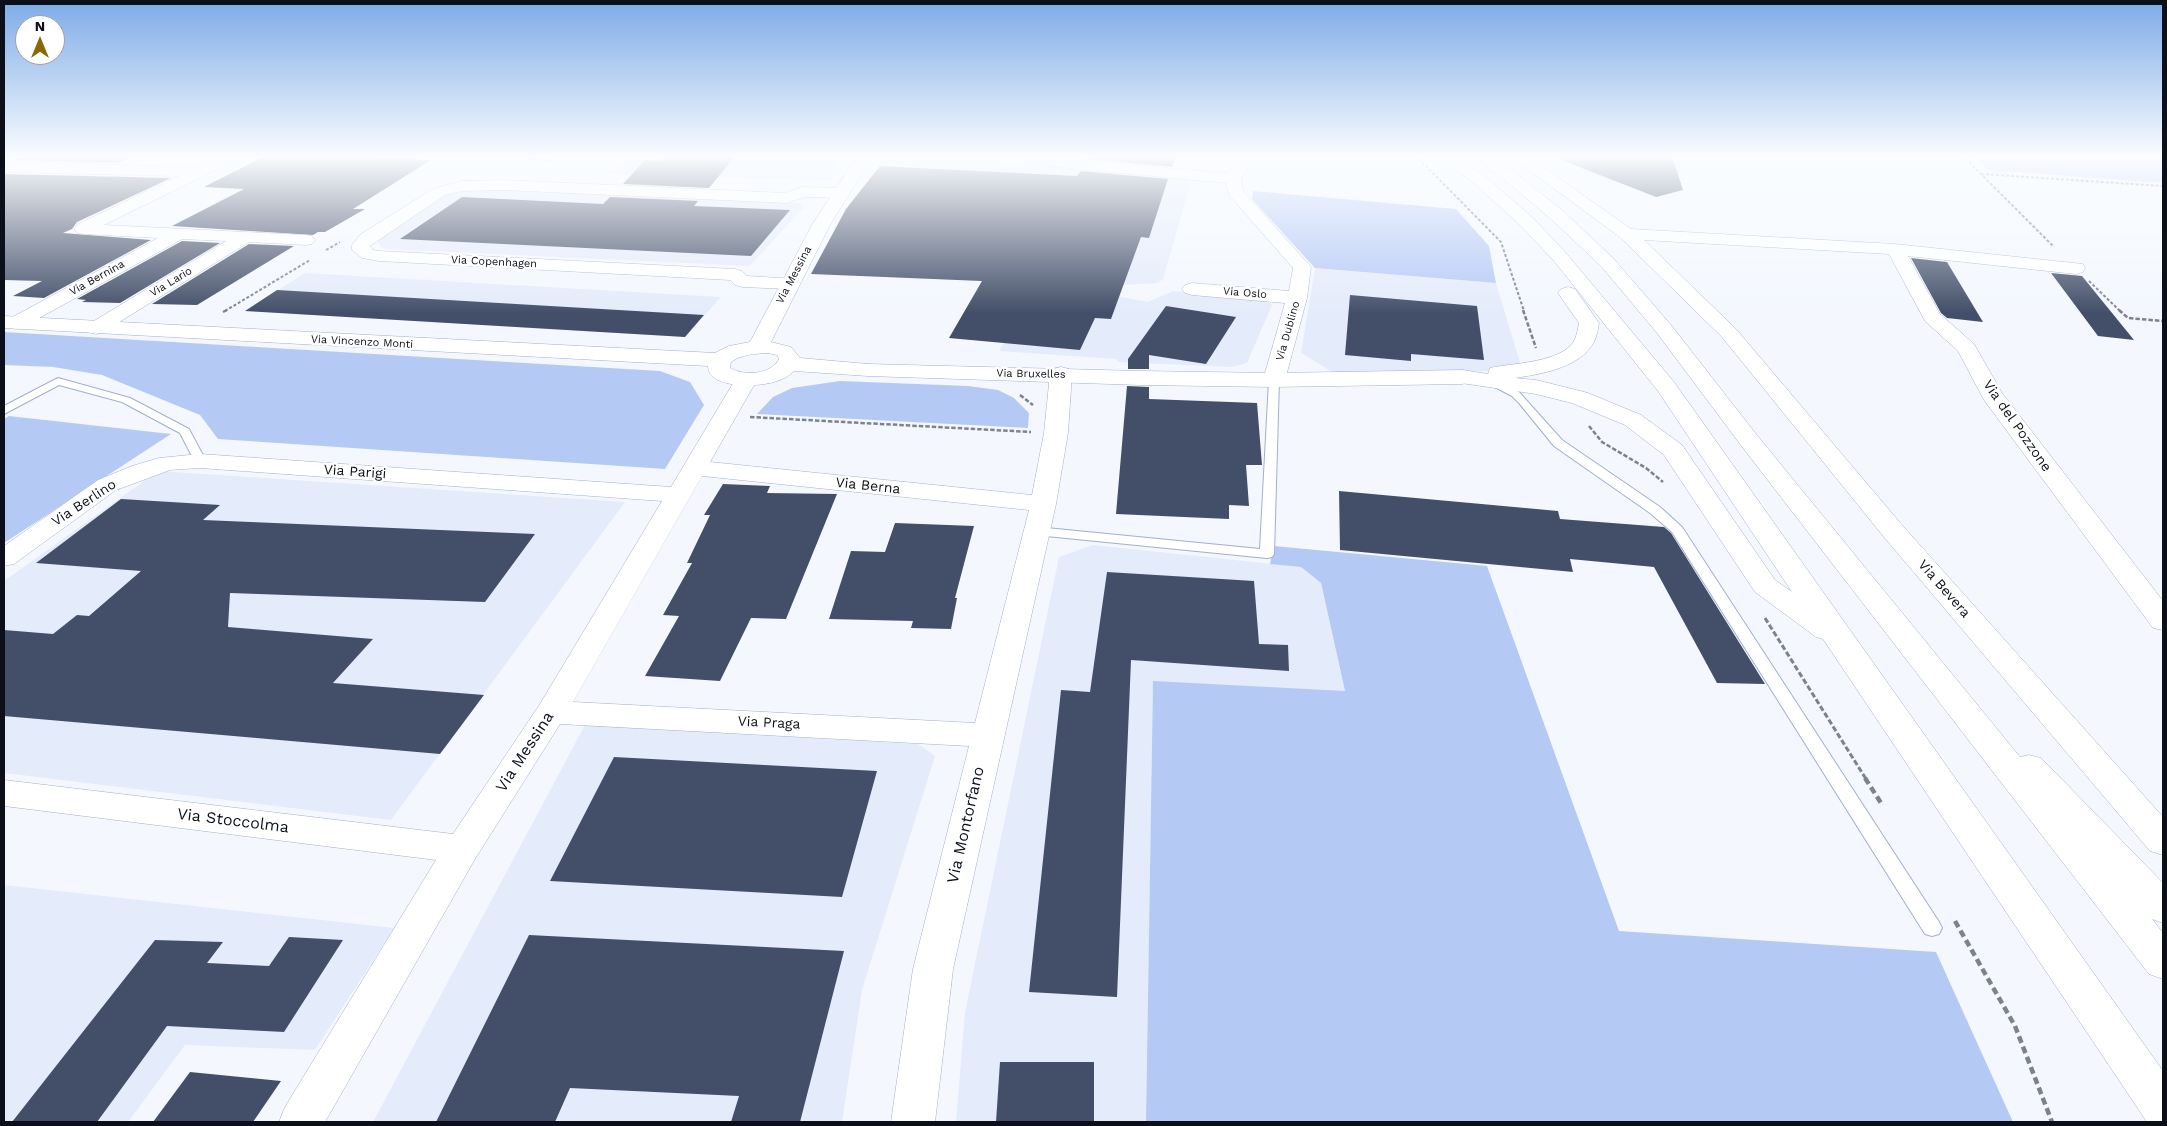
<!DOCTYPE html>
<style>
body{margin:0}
#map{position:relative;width:2167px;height:1126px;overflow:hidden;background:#f4f8fe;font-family:"Work Sans",sans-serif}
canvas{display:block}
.frame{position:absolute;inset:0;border:5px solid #0a0f19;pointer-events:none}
.north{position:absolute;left:15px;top:15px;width:50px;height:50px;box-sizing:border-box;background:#fff;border:1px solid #9d9fa3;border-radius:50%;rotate:0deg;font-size:14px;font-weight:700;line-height:20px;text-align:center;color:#0a0f19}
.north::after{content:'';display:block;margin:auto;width:18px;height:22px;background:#8a6705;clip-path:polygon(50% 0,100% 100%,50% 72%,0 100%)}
</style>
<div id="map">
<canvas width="2167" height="1126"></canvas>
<div class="frame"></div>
<div class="north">N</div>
</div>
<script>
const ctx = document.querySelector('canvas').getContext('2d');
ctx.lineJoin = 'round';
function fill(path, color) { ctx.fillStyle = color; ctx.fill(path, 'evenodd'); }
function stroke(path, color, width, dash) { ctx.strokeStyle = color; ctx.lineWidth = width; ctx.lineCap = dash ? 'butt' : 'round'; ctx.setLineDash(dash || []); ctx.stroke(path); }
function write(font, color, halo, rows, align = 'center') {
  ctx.font = font + ' "Work Sans",sans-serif'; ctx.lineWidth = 5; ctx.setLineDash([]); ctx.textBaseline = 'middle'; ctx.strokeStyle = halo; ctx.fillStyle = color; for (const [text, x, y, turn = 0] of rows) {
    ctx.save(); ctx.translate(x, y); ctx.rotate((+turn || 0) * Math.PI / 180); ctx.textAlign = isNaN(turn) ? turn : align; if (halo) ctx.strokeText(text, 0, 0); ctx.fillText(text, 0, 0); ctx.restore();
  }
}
fill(new Path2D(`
 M634 155H844L829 180 610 174Z
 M889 155H949L1192 179 1163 279 1158 283 1119 285 1116 296 1148 302 1173 291 1255 297 1266 300 1272 305 1247 363 1232 367 1117 362V359L999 351 1039 281 979 276 976 281 811 273 836 228 858 194 885 157Z
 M478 188 800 203 804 207 750 266 387 249 381 247 378 242 380 238 446 195Z
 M1315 268 1496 283 1521 366 1501 371 1334 373 1301 353Z
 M305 273 721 297 685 337 245 311Z
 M158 471 625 502 391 820 4 773V581Z
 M1093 545 1301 567 1321 583 1345 692 1153 682 1146 1122H956L965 1012 1059 557Z
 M585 725 918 744 935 756 862 990 842 1122H373Z
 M4 885 394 928 315 1050 185 1045 128 1122H4Z`), '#e4ebfa');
fill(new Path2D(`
 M476 155H561L552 162Z
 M1974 155H2163V183L1988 170Z
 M1253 191 1456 209 1489 246 1496 283 1315 268 1252 199Z
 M4 332 660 371 690 382 704 405 665 469 218 439 200 415 102 375 53 367 4 365Z
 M840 381 968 386 998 390 1014 398 1029 413 1028 428 757 414 773 397 792 388Z
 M9 416 171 434 4 543V419Z
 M1274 546 1487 566 1619 931 1936 952 2013 1122H1146L1153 681 1345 691 1321 583 1301 567 1270 564Z`), '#b5c9f5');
fill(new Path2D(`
 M29 155H134V156L117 163 15 160Z
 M267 155H329L431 160 353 209H365L325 232H318L313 235 172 226 244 189 204 187Z
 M666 155H736L709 188 623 184 645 160 661 161Z
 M1094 155H1176L1172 167 1091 159Z
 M1554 155 1672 156 1683 190 1656 197 1554 157Z
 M880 166 1077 176 1081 171 1168 179 1149 238 1141 237 1111 319 1095 318 1080 350 949 338 982 281 811 274 846 209Z
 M4 174 171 178 77 222 72 229 63 233 151 240 44 298 13 296 42 281 4 280Z
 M462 197 603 204 610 197 698 201 694 206 790 210 751 256 400 239Z
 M182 241 220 243 120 303 82 302 86 300 77 299Z
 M249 244 294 246 197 305 152 304Z
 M1911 258 1947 262 1983 322 1947 318 1941 313Z
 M2051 273 2082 276 2134 340 2098 336Z
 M277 290 704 315 685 337 245 311Z
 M1350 295 1477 306 1484 360 1411 354V361L1345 355Z
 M1166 306 1236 317 1206 364 1149 355V369H1128V359Z
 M1127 386 1149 387V399L1257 403 1262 465H1246L1249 506 1229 505V519L1116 514Z
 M723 484 770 486 767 493 837 494 786 619 751 618 720 681 645 676 679 616 663 615 692 563H687L710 515H704Z
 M1339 491 1558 511 1560 519 1664 527 1671 533 1765 684 1717 683 1654 567 1570 559 1573 572 1340 550Z
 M121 499 220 505 203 520 535 534 485 602 230 593 228 627 373 639 333 683 484 695 440 754 4 716V630L53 634 77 615 89 616 141 571 36 563Z
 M895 523 974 526 955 598H957L951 629 911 628 913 621 829 619 851 551 885 552Z
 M1107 572 1254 581 1259 644 1288 645 1289 671 1131 660 1117 997 1029 992 1061 690 1090 692Z
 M614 757 877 771 842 897 550 881Z
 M529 935 844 951 800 1122H731L739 1096 570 1088 555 1122H436Z
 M289 937 343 940 284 1032 167 1026 97 1122H12L155 940 223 942 207 963 269 966Z
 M1000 1062H1094V1122H996Z
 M190 1072 281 1081 253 1122H153Z`), '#434f69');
const lane = new Path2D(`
 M1274 377 1279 380 1274 554 1272 557 1267 558 1036 535 1029 531 1036 527 1260 549 1269 380Z
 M58 378 130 398 189 429 206 461 204 464H196L180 433 122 402 59 385 4 414V406Z
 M1497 382 1519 392 1562 440 1660 507 1682 527 1939 922 1942 928 1939 934 1932 936 1925 934 1672 532 1650 513 1554 446 1519 403 1512 396 1491 385Z`);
const street = new Path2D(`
 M222 155 241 156 238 159 104 225 306 235 312 236 315 240 312 244 306 245 249 242 103 332 96 334 89 332 86 328 89 324 226 241 182 239 23 327 16 329 9 327 6 323 9 319 158 238 83 234 77 233 74 229 78 224 179 176 4 172V162L197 167Z
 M978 155H1036L1228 174 1239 155H1254L1241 179 1243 191 1311 267 1307 298 1285 380 1282 385 1274 387 1266 385 1263 380 1285 303 1192 295 1185 293 1182 289 1185 285 1192 283 1289 291 1293 268 1229 195 1226 183 985 160Z
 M1509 155H1526L1631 229 1895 244 2083 264 2085 268 2083 272 2076 274 1908 256 1940 314 1974 344 2002 393 2163 601V630L2153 628 1984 400 1958 351 1925 321 1889 254 1644 240 1736 329 1902 525 2163 817V855L2150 851 1884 537 1722 337 1621 238Z
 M504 180 785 193 802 187 842 188 848 190 850 193 848 196 842 198 804 197 787 203 504 190 462 191 445 195 370 246 373 250 379 251 735 269 742 271 747 276 797 279 800 283 797 287 790 289 742 287 735 285 730 280 379 261 362 258 352 250V245L361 234 433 189 461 181Z
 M1061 367 1069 369 1072 374 1068 433 1056 504 953 969 935 1122H891L913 969 969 746 560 724 475 859 325 1122H279L285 1107 436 860 4 806V780L453 834 540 704 662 501 200 468 170 470 116 490 14 564 4 566V546L98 480 132 466 159 458 200 454 671 487 735 380 738 375 746 373 754 375 757 380 710 462 1032 495 1044 433 1050 374 1053 369ZM702 476 1029 510 975 723 573 702Z`);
const secondary = new Path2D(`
 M858 155H873L830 225 771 342 791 347 800 358 868 364 1141 371 1274 373 1462 370 1470 372 1473 377 1470 382 1462 384 1274 387 1141 385 868 376 794 371C789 376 784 379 777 381 762 387 708 390 708 366L4 328V316L715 353 729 346 750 342 812 225ZM768 353 777 355 779 359C771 375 744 376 730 368L731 362C742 354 755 354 768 353Z`);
const highway = new Path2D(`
 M1438 155H1455L1489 180 1532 217 1566 253 1674 382 2163 1071V1122H2147L1823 639 1816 637 1755 592 1664 455 1625 425 1572 403 1536 394 1454 382 1451 377 1454 372 1462 370 1488 374 1490 368C1512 363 1564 363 1575 339 1577 334 1578 328 1579 323L1558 293 1561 289 1568 287 1575 289 1599 323C1598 329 1597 336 1594 342 1580 368 1541 374 1515 378L1536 380 1588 393 1641 415 1682 445 1775 580 1792 592 1658 391 1554 261 1520 225 1477 186Z
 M1471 155H1489L1518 175 1563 211 1613 258 1671 325 1756 434 2020 757 2029 755 2041 758 2163 883V923L2152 919 2163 933V979L2149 974 1740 444 1657 333 1601 266 1551 219 1506 181Z`);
stroke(lane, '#a1afcd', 2);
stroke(street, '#a1afcd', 1);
stroke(secondary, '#a1afcd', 1);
stroke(highway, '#a1afcd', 1);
stroke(new Path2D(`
 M1415 155 1501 242 1524 311
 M1962 155 2054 247
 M1981 174 2163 186
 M326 250 340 242
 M2089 281 2120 311
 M225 311 310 260`), '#7e828a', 2, [3, 2]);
stroke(new Path2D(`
 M1523 310 1536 348
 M2119 310 2128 318 2163 321
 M223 312 227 310
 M1020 395 1033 405
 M750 417 1031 432
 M1589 426 1602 442 1646 468 1663 482`), '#7e828a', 2.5, [4.5, 2]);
stroke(new Path2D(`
 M1765 618 1866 779`), '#7e828a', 3, [5.5, 2.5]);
stroke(new Path2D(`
 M1865 778 1881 803
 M1955 921 2015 1026 2052 1122`), '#7e828a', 4.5, [7, 4]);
fill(lane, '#fff');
fill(street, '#fff');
fill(secondary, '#fff');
fill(highway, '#fff');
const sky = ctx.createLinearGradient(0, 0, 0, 313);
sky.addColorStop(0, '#7dabe7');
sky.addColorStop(0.5, '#fafcff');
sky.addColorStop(1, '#fafcff00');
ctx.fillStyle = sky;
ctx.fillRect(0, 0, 2167, 313);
write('11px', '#0a0f19', '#fff', [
 ["Via Copenhagen",494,262,3],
 ["Via Messina",794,275,-62],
 ["Via Bernina",97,278,-29],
 ["Via Lario",171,282,-31],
 ["Via Oslo",1245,293,5],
 ["Via Dublino",1288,331,-74],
 ["Via Vincenzo Monti",362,342,3],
 ["Via Bruxelles",1031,374,1]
]);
write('14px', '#0a0f19', '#fff', [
 ["Via del Pozzone",2017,426,55],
 ["Via Parigi",355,472,4],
 ["Via Berna",868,486,6],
 ["Via Berlino",84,503,-33],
 ["Via Bevera",1944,589,49],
 ["Via Praga",769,723,3]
]);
write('16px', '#0a0f19', '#fff', [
 ["Via Messina",525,752,-57],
 ["Via Stoccolma",233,821,7],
 ["Via Montorfano",966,825,-77]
]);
</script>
